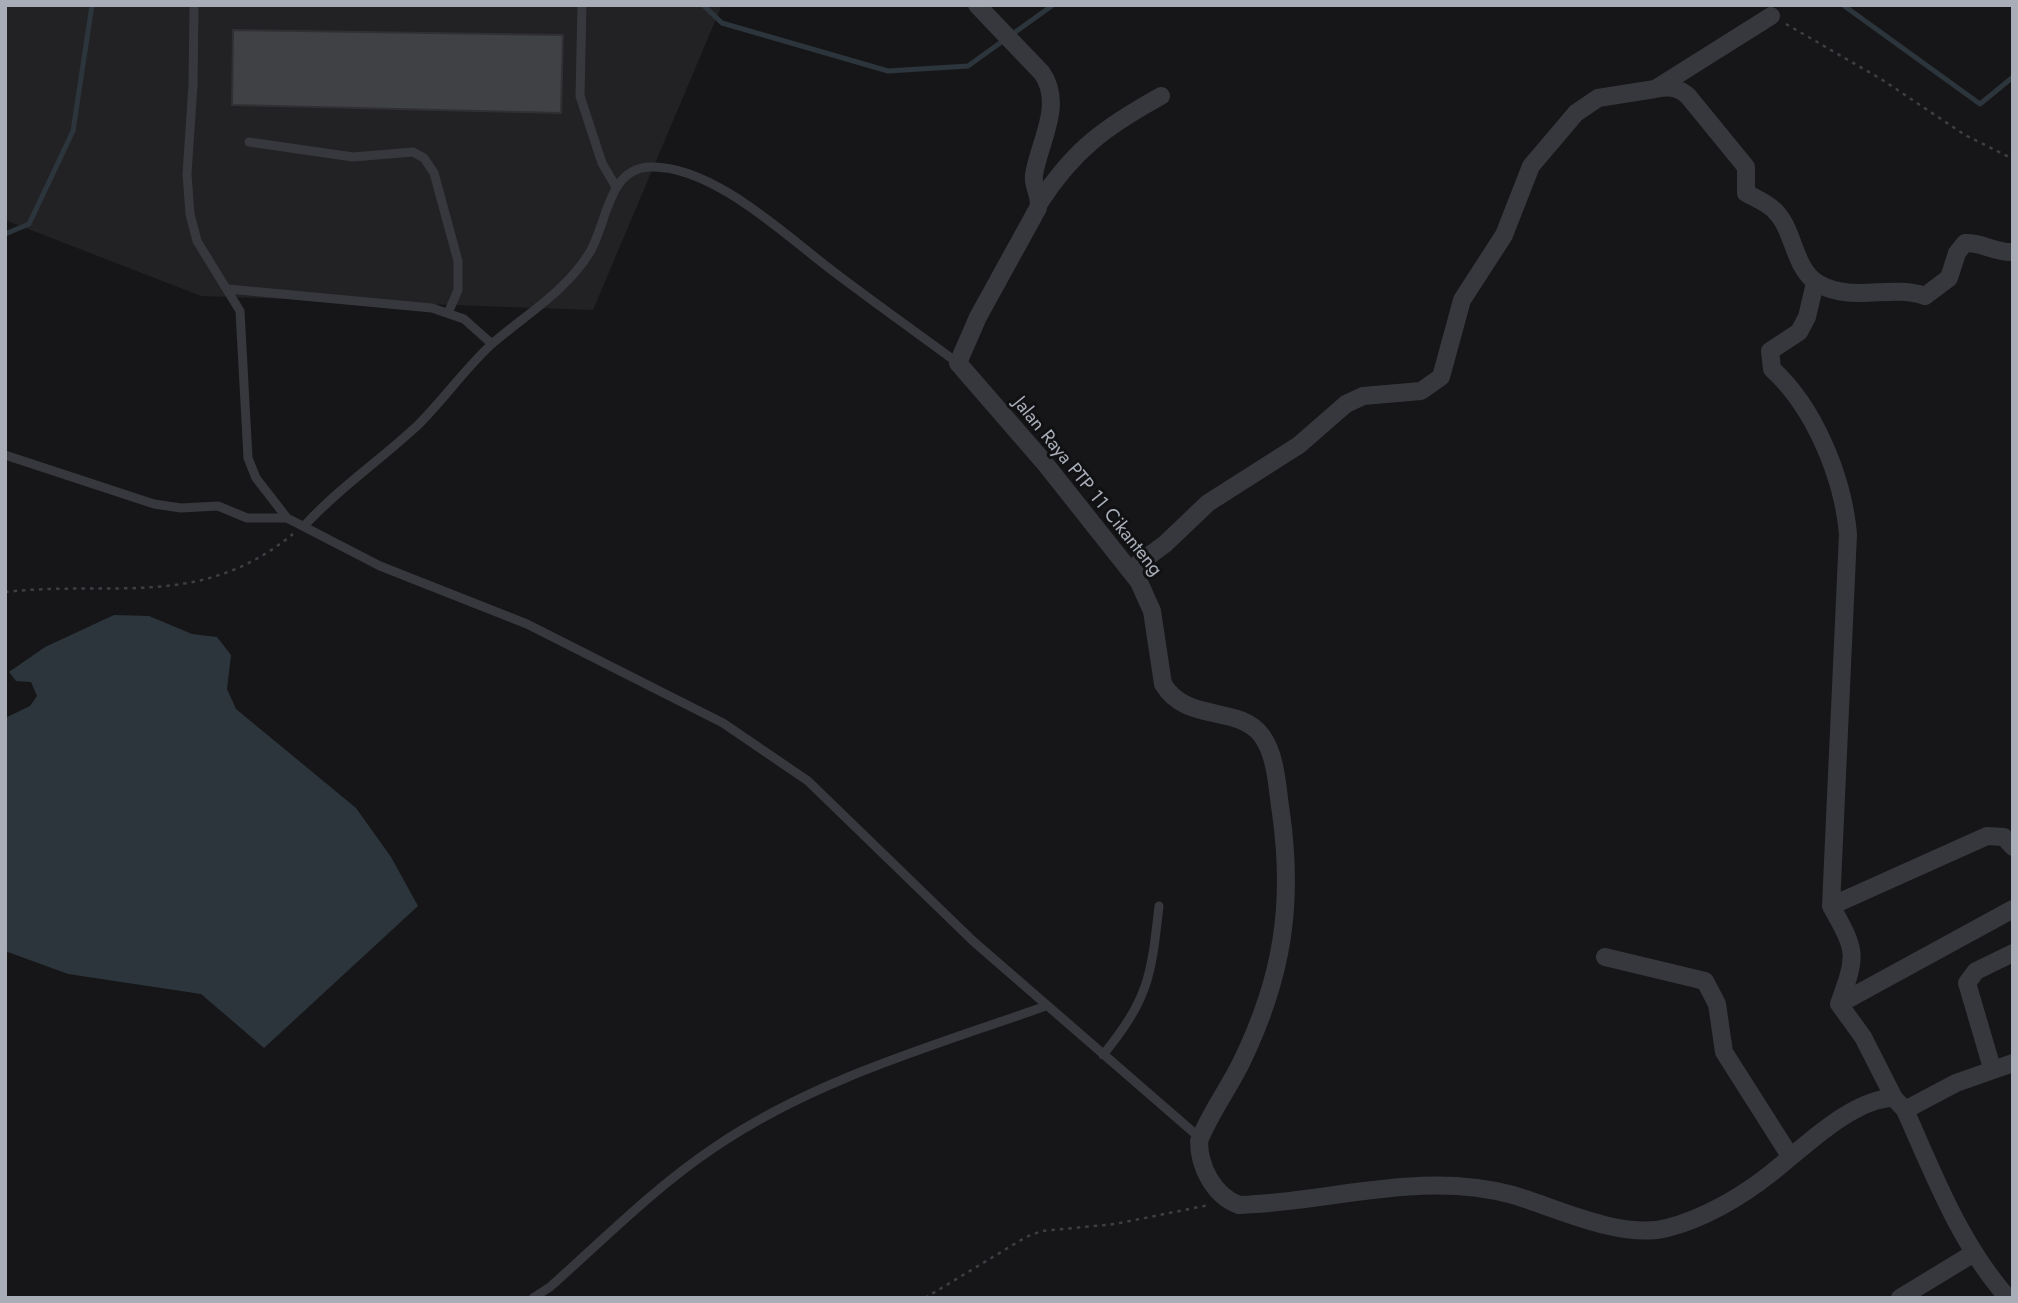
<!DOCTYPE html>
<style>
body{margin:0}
#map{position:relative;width:2018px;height:1303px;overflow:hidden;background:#161618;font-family:Jost,sans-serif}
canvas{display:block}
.frame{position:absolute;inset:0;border:7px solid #a8adb8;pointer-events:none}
</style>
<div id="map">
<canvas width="2018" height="1303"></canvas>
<div class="frame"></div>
</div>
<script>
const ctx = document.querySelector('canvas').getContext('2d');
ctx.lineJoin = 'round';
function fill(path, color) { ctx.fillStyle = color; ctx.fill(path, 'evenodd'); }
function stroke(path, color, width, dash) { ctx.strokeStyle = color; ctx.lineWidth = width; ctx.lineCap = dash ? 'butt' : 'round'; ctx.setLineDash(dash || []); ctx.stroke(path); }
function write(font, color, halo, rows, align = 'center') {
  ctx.font = font + ' Jost,sans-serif'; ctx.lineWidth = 6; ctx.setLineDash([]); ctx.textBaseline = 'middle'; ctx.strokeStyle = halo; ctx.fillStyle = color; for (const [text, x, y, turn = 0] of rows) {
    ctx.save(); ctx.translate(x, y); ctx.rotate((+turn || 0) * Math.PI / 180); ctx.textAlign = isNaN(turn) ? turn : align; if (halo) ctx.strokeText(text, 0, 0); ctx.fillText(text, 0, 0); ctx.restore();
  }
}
fill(new Path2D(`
 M5 5H722L593 310 201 296 5 220Z`), '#222225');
fill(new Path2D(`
 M114 615 149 616 192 634 217 637 231 655 227 689 236 709 356 808 391 857 418 906 264 1048 201 994 68 974 5 951V718L30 706 37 696 31 682 16 681 9 672 45 647Z`), '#2c353c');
stroke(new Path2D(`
 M703 5 722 23 888 71 968 66 1053 5
 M1843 5 1980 104 2013 77
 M5 234 29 224 73 131 92 5`), '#2c353c', 5);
const building = new Path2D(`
 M233 30 563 35 561 113 232 105Z`);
fill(building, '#404145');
stroke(building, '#303034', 2);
stroke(new Path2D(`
 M1786 24 1881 79 1965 135 2013 159
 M5 592C113 580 200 610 293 534
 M925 1298 1026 1237 1042 1231 1115 1224 1209 1205`), '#3d3f44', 2.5, [3.5, 5]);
stroke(new Path2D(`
 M194 5 193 85 187 174 190 214 197 241 240 311 248 458 256 478 287 518
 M582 5 580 96 602 163 616 187
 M249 142 353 157 413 152 424 158 434 173 458 261V290L448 313
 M228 289 432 308 464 319 492 344
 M5 455 154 504 181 508 218 506 247 518H287L380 566 527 624 723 723 808 781 973 941 1200 1138
 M305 525C340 487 382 459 419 424 445 398 467 366 494 342 527 314 567 290 590 252 607 223 608 169 649 167 712 164 786 236 834 272 875 303 917 333 958 363
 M1103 1055C1149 998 1151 977 1159 906
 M533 1298 550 1287C603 1240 655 1187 715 1147 815 1079 933 1046 1046 1006`), '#37383d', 9);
stroke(new Path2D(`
 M977 5 1042 73C1064 105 1039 142 1034 175 1032 187 1042 196 1038 208L978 317 958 363 1043 461 1139 582 1152 611 1163 684C1187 724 1239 704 1262 736 1277 757 1277 789 1281 813 1294 905 1282 978 1242 1061 1229 1088 1210 1113 1199 1141 1199 1167 1214 1196 1239 1205 1331 1202 1421 1170 1513 1195 1557 1208 1621 1240 1667 1228 1703 1219 1741 1197 1770 1174 1801 1150 1852 1098 1894 1098L1905 1110C1934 1175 1960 1244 2008 1298
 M1655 89C1668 86 1678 87 1688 96L1746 167V193C1755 198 1767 203 1774 210 1795 229 1793 270 1819 284 1853 303 1891 284 1925 296L1949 278 1957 253 1965 243C1983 242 1994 253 2013 252
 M1040 202C1074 149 1107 126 1161 96
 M1815 283 1807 317 1799 332 1770 351 1772 369C1815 408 1843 478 1848 534L1831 906C1857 952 1857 954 1839 1004L1863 1037 1894 1098
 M1131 569 1165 544 1208 503 1299 445 1346 404 1363 396 1421 391 1441 377 1462 300 1504 235 1531 166 1576 113 1598 98 1655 89 1771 16
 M1831 906 1987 836 2004 837 2013 847
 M1605 957 1705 981 1717 1004 1724 1052 1790 1156
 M1839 1004 2013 909
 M1992 1068 1967 983 1976 971 2013 953
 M1905 1110 1956 1083 2013 1063
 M1900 1298 1974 1253`), '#37383d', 18);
write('19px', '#a8adb8', '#111113', [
 ["Jalan Raya PTP 11 Cikanteng",1087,487,51]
]);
</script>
